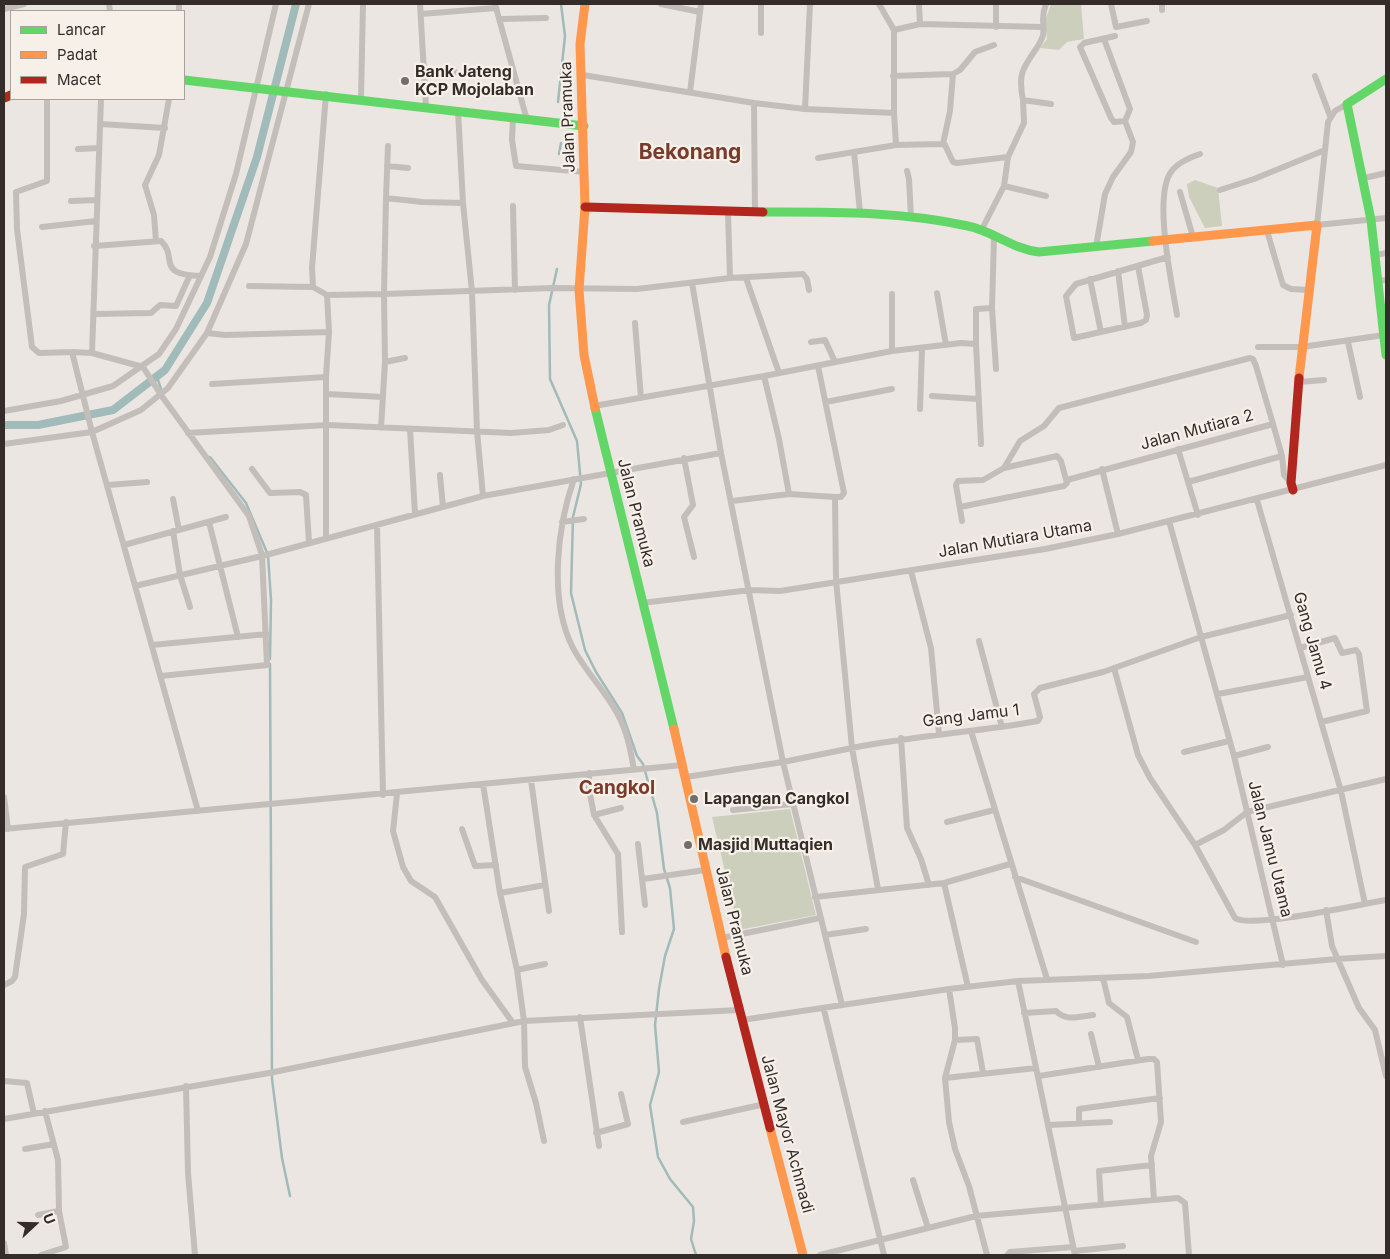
<!DOCTYPE html>
<style>
body{margin:0}
#map{position:relative;width:1390px;height:1259px;overflow:hidden;background:#ebe6e1;font-family:Inter,sans-serif}
canvas{display:block}
.frame{position:absolute;inset:0;border:5px solid #342c29;pointer-events:none}
.legend{position:absolute;left:10px;top:10px;width:175px;height:90px;box-sizing:border-box;background:#f7f0e9;border:1px solid #a9a29c;margin:0;padding:6px 9px;list-style:none;font-size:15px;color:#342c29}
.legend li{display:flex;align-items:center;gap:10px;height:25px}
.legend b{width:25px;border:1px solid #a9a29c}
.north{position:absolute;left:10px;top:1199px;width:50px;height:50px;-webkit-text-stroke:4px #f7f0e9;paint-order:stroke;rotate:69deg;font-size:14px;font-weight:700;line-height:20px;text-align:center;color:#342c29}
.north::after{content:'';display:block;margin:auto;width:18px;height:22px;background:#342c29;clip-path:polygon(50% 0,100% 100%,50% 72%,0 100%)}
</style>
<div id="map">
<canvas width="1390" height="1259"></canvas>
<div class="frame"></div>
<ul class="legend">
<li><b style="height:6px;background:#63d668"></b>Lancar</li>
<li><b style="height:6px;background:#ff974d"></b>Padat</li>
<li><b style="height:6px;background:#b3261e"></b>Macet</li>
</ul>
<div class="north">U</div>
</div>
<script>
const ctx = document.querySelector('canvas').getContext('2d');
ctx.lineJoin = 'round';
function fill(path, color) { ctx.fillStyle = color; ctx.fill(path, 'evenodd'); }
function stroke(path, color, width, dash) { ctx.strokeStyle = color; ctx.lineWidth = width; ctx.lineCap = dash ? 'butt' : 'round'; ctx.setLineDash(dash || []); ctx.stroke(path); }
function write(font, color, halo, rows, align = 'center') {
  ctx.font = font + ' Inter,sans-serif'; ctx.lineWidth = 4.5; ctx.setLineDash([]); ctx.textBaseline = 'middle'; ctx.strokeStyle = halo; ctx.fillStyle = color; for (const [text, x, y, turn = 0] of rows) {
    ctx.save(); ctx.translate(x, y); ctx.rotate((+turn || 0) * Math.PI / 180); ctx.textAlign = isNaN(turn) ? turn : align; if (halo) ctx.strokeText(text, 0, 0); ctx.fillText(text, 0, 0); ctx.restore();
  }
}
fill(new Path2D(`
 M1051 4H1081L1084 39 1067 42 1059 50 1040 48 1047 39 1045 21Z
 M1195 180 1218 188 1222 226 1205 228 1189 197 1187 184Z
 M790 809 816 915 739 930 712 817Z`), '#cdcfbd');
stroke(new Path2D(`
 M558 102 565 36 561 4
 M559 154 561 143
 M557 269 549 305 550 379 577 441 581 484 573 517 571 593 585 650 596 672 622 713 637 756 643 764 657 813 664 869 670 888 674 929 665 956 659 989 655 1025 659 1072 650 1105 658 1157 670 1179 693 1207 694 1221 691 1239 696 1255
 M157 377 161 389
 M210 457 246 503 268 555 271 600 270 659
 M270 664 272 1079 282 1158 290 1196`), '#a0bbb9', 2.5);
stroke(new Path2D(`
 M4 425H38L113 410 165 370 207 303 257 157 296 4`), '#a0bbb9', 8);
stroke(new Path2D(`
 M109 4 110 11
 M420 4 426 107
 M495 4 527 120
 M661 4 700 12
 M761 4V33
 M810 4 805 109 894 113V30L920 24
 M879 4 894 30
 M919 4 920 24 1042 27
 M996 4V27
 M1111 4 1116 27 1147 21
 M1162 4V10
 M4 9 24 4
 M179 11V4
 M421 14 496 8
 M500 19 546 18
 M1115 36 1084 43 1080 47 1111 118 1114 122 1125 121
 M424 70 455 72
 M583 75 754 103
 M893 76 953 74 960 70 975 52 994 45
 M1315 76 1330 116
 M690 92 701 4
 M326 94 312 268 313 287 327 295 384 294 386 198 422 202 463 203
 M361 98 363 4
 M47 99V181L16 192 17 229 32 347 39 353 72 352
 M101 99 92 353 72 352 92 432 198 811
 M1023 100C1018 75 1022 69 1036 49 1039 44 1042 40 1043 35 1045 21 1040 19 1046 4
 M1347 104 1335 111 1328 122 1317 225 1386 218
 M458 111 463 203 472 292 477 431 483 496
 M894 113 896 145
 M513 118 512 140 516 166 585 172
 M100 124 165 128
 M943 144 950 111 953 74
 M78 149 99 148
 M854 152 860 212
 M818 158 896 145 941 144 945 145 953 162 957 163 1008 157 1024 123 1023 100 1051 104
 M387 166 408 168
 M907 171 909 179 911 217
 M1364 178 1386 173
 M1004 186 1046 196
 M1220 190 1254 179 1325 150
 M1180 192 1193 237
 M386 198 388 146
 M71 201 97 200
 M513 206 515 290
 M728 212 730 278
 M755 212 754 103 805 109
 M42 227 96 221
 M981 231 1004 186 1008 157
 M1267 231 1283 285 1291 289 1309 290
 M156 241 154 215 145 185 159 155 169 99
 M94 246 161 241C179 258 154 274 201 276
 M1096 247 1105 194 1113 177 1131 152 1133 142 1125 121 1130 109 1104 39
 M1376 255 1386 253
 M1138 266 1147 315 1146 320 1141 323 1074 338 1066 296 1076 284 1168 257
 M1118 271 1125 327
 M746 278 779 373
 M1090 279 1101 332
 M1378 281 1386 280
 M692 283 721 453 783 762 842 1005
 M249 286 313 287
 M937 293 946 345
 M992 308 996 369
 M94 314 151 313 160 305 176 306 190 275
 M1177 315C1172 284 1153 197 1171 172 1178 162 1190 158 1200 154
 M635 323 641 398
 M207 333 225 335 329 332
 M811 342 825 340 835 362
 M1348 342 1360 397
 M976 344V309L992 308 994 237
 M1258 347H1302L1384 335
 M892 351V294
 M92 353 143 367 161 395 249 516 262 555 267 665 161 676
 M385 362 405 358
 M764 376 892 351 961 343 976 344 981 444
 M1299 382 1324 380
 M212 384 326 377
 M327 394 383 397
 M932 396 978 399
 M826 402 892 389
 M594 406 764 376 779 439 789 494 732 501
 M920 409 922 349
 M4 411 61 401 113 386 159 354 176 329 210 257 236 174 276 4
 M381 428 385 362 384 294 553 288 637 289 730 278 803 274 807 279 809 290
 M410 429 415 514
 M188 433 327 425 511 433 549 430 563 425
 M4 444 92 432 141 410 168 388 207 333 246 244 309 4
 M1178 449 1198 515
 M684 458 693 505 684 517 694 557
 M252 469 270 493 300 492 306 495 309 543
 M1102 469 1118 534
 M440 475 443 507
 M574 479C557 527 549 599 572 646 585 672 608 693 620 719 628 735 631 753 634 770
 M1067 480 1273 424 1282 456 1284 475 1291 483
 M1188 482 1282 456
 M108 485 147 482
 M789 494 835 497H841L844 493 818 366
 M173 499 179 530
 M1257 500 1341 791 1365 904
 M960 507 1064 486 1067 483 1061 461 1057 456 1004 468
 M962 521 956 485 958 481 983 480 1004 468 1020 441 1044 426 1059 408 1250 358 1253 359 1256 366 1273 424
 M1169 521 1234 756 1283 965
 M209 522 238 637
 M562 522 584 519
 M377 525 383 795
 M173 531 180 575 190 607
 M326 538V377L329 332 327 295
 M124 545 226 517
 M911 571 931 648 939 734
 M135 586 266 555 483 496 721 453
 M642 603 750 590 780 591 1045 549 1118 534 1386 465
 M979 641 1002 727
 M152 645 267 634
 M1300 648 1335 638 1342 653 1356 650 1359 654 1367 711 1321 722
 M1114 668 1138 755 1150 778 1195 845 1235 918C1252 929 1361 904 1386 900
 M1218 694 1308 677
 M971 731 1047 979
 M901 738 907 828 921 859 929 885
 M1184 752 1229 741
 M1234 756 1268 747
 M589 773V789L594 815 618 854 622 932
 M686 777 783 762 852 748 836 580 835 497
 M531 780 549 911
 M483 784 500 893 517 970 524 1021 525 1067 536 1103 544 1141
 M397 794 393 831 403 867 411 881 435 897 482 980 513 1023
 M4 797 8 829
 M733 810 792 804
 M594 815 621 808
 M947 822 994 810
 M4 829 683 765
 M462 829 475 866 496 865
 M638 844 645 905
 M1195 845 1224 830 1247 812 1386 779
 M1015 877 1196 942
 M643 879 705 870
 M944 883 968 987
 M878 889 852 748C914 736 976 732 1038 721L1040 717 1034 694 1040 688 1103 672 1201 637 1291 615
 M500 893 545 885
 M815 897 944 883 1010 864
 M1326 910 1332 946 1359 1008 1375 1030 1386 1076
 M825 935 866 929
 M722 938 820 918
 M517 970 545 964
 M1103 978 1109 1003 1127 1017 1138 1060
 M1018 981 1075 1255
 M4 985 12 981 15 977 24 914 25 867 63 854 66 822
 M949 989 955 1028V1040L945 1078 949 1122 955 1149 969 1186 987 1255
 M824 1010 884 1255
 M1024 1013 1056 1011C1066 1022 1080 1016 1093 1015
 M580 1017 599 1146
 M742 1020 949 989 1018 981 1149 976 1337 959 1386 956
 M1091 1034 1099 1067
 M955 1040 977 1039 983 1073
 M945 1078 1036 1068
 M4 1081 27 1083 34 1114
 M186 1086 188 1173 195 1255
 M4 1119 269 1073 524 1021 739 1010
 M683 1122 765 1104
 M1079 1123V1109L1160 1098
 M1049 1125 1110 1122
 M596 1133 628 1124 621 1094
 M25 1149 54 1144
 M913 1180 928 1228
 M1154 1200 1178 1198 1185 1203 1189 1255
 M1101 1205 1099 1171 1152 1165
 M38 1215 59 1211
 M4 1243 6 1255
 M1074 1251 1123 1246
 M41 1255 66 1247 59 1211 58 1160 45 1111
 M820 1255 976 1216 1154 1200 1151 1156 1161 1122 1157 1062 1154 1059H1148L1039 1076
 M1007 1255 1010 1252 1073 1247`), '#c3beba', 6);
stroke(new Path2D(`
 M1386 79 1347 104 1371 220 1386 355
 M184 80 584 126
 M763 212C831 212 901 211 968 226 993 231 1012 249 1039 252L1153 241
 M595 408 674 729`), '#63d668', 9);
stroke(new Path2D(`
 M585 4 580 44 585 207 579 290 584 355 595 408
 M1153 241 1317 225 1299 378
 M674 729 726 957
 M770 1128 803 1255`), '#ff974d', 9);
stroke(new Path2D(`
 M4 98 11 95
 M585 207 763 212
 M1293 490 1291 483 1299 378
 M726 957 770 1128`), '#b3261e', 9);
for (const [x, y, r, color] of [
 [405,81,5,"#746d69"],
 [694,799,5,"#746d69"],
 [688,845,5,"#746d69"]
]) { const dot = new Path2D(); dot.arc(x, y, r, 0, 2 * Math.PI); ctx.fillStyle = color; ctx.fill(dot); stroke(dot, '#f7f0e9', 2); }
write('bold 16px', '#342c29', '#f7f0e9', [
 ["Bank Jateng",415,72],
 ["KCP Mojolaban",415,90],
 ["Lapangan Cangkol",704,799],
 ["Masjid Muttaqien",698,845]
], 'left');
write('16px', '#342c29', '#f7f0e9', [
 ["Jalan Pramuka",568,117,-92],
 ["Jalan Mutiara 2",1197,430,-15],
 ["Jalan Pramuka",636,513,76],
 ["Jalan Mutiara Utama",1015,539,-10],
 ["Gang Jamu 4",1312,641,74],
 ["Gang Jamu 1",971,716,-7],
 ["Jalan Jamu Utama",1270,849,76],
 ["Jalan Pramuka",734,921,76],
 ["Jalan Mayor Achmadi",787,1134,75]
]);
write('bold 19px', '#783b2c', '#f7f0e9', [
 ["Cangkol",617,788]
]);
write('bold 21px', '#783b2c', '#f7f0e9', [
 ["Bekonang",690,153]
]);
</script>
